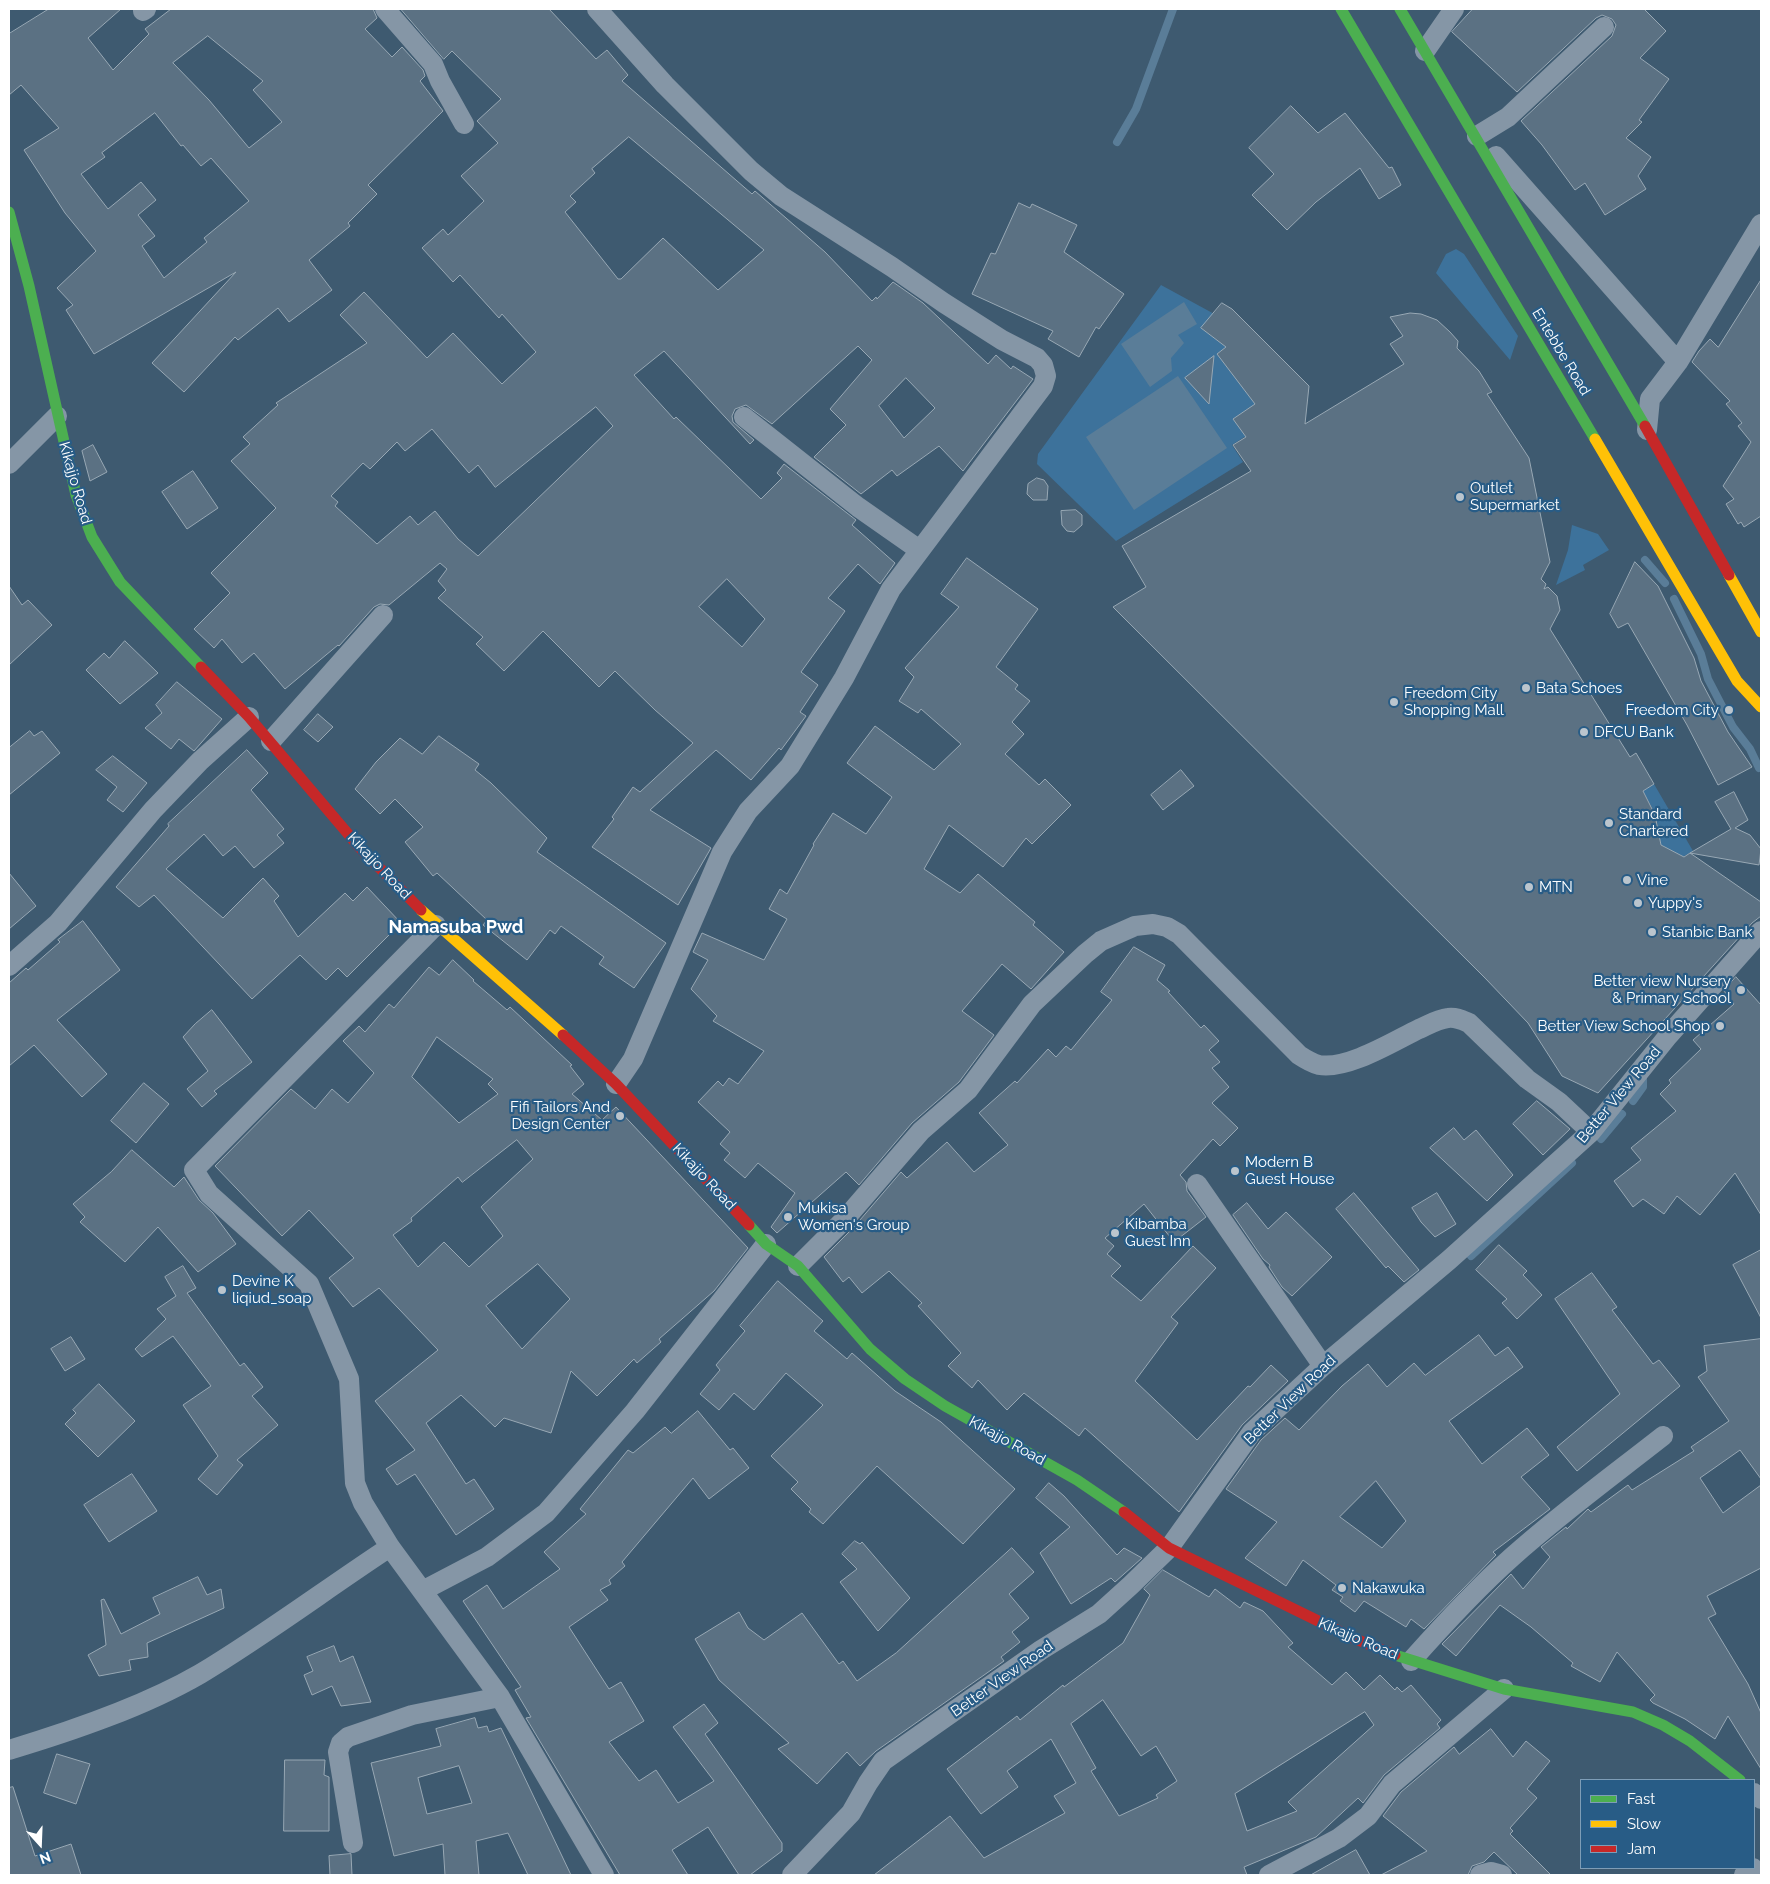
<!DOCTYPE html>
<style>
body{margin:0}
#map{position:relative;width:1770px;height:1884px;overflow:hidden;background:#3e5a70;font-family:Raleway,sans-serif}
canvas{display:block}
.frame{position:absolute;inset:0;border:10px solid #fff;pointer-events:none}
.legend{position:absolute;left:1580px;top:1779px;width:175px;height:90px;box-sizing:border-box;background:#285c86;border:1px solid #7e9db6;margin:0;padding:6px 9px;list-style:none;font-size:15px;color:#fff}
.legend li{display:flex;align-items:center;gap:10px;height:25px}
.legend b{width:25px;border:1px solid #7e9db6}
.north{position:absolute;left:15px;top:1819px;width:50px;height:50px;-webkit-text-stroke:4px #285c86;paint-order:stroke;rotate:160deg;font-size:14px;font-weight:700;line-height:20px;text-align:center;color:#fff}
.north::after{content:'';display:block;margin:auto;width:18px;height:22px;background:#fff;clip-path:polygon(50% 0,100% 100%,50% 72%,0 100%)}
</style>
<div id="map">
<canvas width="1770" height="1884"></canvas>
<div class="frame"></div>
<ul class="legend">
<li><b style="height:6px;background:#4caf50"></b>Fast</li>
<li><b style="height:6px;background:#ffc107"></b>Slow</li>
<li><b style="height:6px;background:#c62828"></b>Jam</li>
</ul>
<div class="north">N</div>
</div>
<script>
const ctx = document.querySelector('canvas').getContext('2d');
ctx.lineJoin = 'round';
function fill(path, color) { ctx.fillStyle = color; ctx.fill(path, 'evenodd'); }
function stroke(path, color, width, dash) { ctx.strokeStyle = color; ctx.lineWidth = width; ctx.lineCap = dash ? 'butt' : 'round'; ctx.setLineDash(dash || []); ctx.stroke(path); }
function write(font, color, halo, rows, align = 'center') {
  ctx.font = font + ' Raleway,sans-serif'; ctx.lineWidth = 4.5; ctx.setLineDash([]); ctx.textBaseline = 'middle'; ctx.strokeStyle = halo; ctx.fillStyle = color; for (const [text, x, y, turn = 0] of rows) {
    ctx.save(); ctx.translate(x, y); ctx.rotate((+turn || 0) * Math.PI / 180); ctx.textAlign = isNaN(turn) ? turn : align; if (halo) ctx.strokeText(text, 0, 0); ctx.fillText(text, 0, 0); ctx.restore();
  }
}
fill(new Path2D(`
 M1456 249 1464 254 1518 336 1510 360 1436 273 1446 254Z
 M1161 285 1218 316 1300 401 1232 445 1243 462 1116 541 1037 464 1038 454Z
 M1572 525 1598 534 1609 550 1583 565 1585 570 1556 585 1568 550Z
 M1654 784 1693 851 1681 858 1680 855 1661 847 1656 815 1643 791Z`), '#3d729b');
fill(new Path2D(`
 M1184 302 1197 324 1178 335 1184 343 1171 358 1172 371 1150 387 1121 344Z
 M1178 376 1227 448 1134 510 1086 437Z`), '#5a7d98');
stroke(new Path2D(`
 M1117 142 1136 109 1173 9
 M1645 560 1665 583
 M1674 599 1701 654 1708 679 1733 727 1750 749 1759 768
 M1633 1101 1643 1087V1076
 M1601 1139 1622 1114
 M1471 1256 1572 1163`), '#5a7d98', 8);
const building = new Path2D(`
 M49 9H121L88 38 113 70 149 34 145 29 171 9H373L377 18 365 29 392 57 402 47 423 70 425 76 420 81 443 111 368 185 377 194 348 223 350 226 309 260 332 290 289 322 278 308 238 340 235 337 184 392 152 363 236 272 94 354 66 310 73 305 57 288 96 251 65 213 24 150 59 128 21 85 9 95V34ZM208 36 263 81 253 90 282 122 249 148 209 100 173 63ZM155 113 181 146 183 145 201 166 211 158 249 201 204 238 207 242 164 278 142 246 155 236 138 215 156 200 141 182 108 209 81 174 105 157 102 153Z
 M401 9H549L596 59 607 50 628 75 622 81 752 194 755 191 825 252 872 301 876 297 877 299 893 282 923 303 988 364 996 355 1011 369 1013 366 1033 379 963 471 939 446 897 476 892 470 861 494 814 457 846 425 830 409 872 360 858 346 772 424 746 405 735 409 732 416 733 422 754 440 750 444 664 351 634 375 674 419 676 417 761 499 782 478 777 473 784 464 856 520 852 525 895 563 880 584 858 564 828 598 845 611 801 672 818 685 800 712 806 716 781 750 779 748 751 780 716 750 650 810 711 848 678 905 592 847 614 819 612 817 633 787 640 792 693 743 655 710 615 671 599 687 543 631 504 671 476 644 483 637 438 598 446 590 438 581 447 569 440 563 389 605 380 604 374 607 339 646 338 645 285 689 254 653 242 663 222 639 214 648 194 629 230 593 211 573 276 508 231 461 250 444 243 437 278 405 276 403 367 343 340 315 364 292 427 358 453 333 502 384 536 352 502 314 499 318 460 275 453 282 422 248 443 229 448 235 484 201 461 176 498 143 477 121 501 99 452 51 444 59ZM629 137 764 250 718 290 663 238 621 279H618L565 212 576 202 570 196 595 173 592 169ZM906 378 935 408 904 438 879 406ZM596 407 613 426 478 556 458 539 435 511 418 525 410 516 377 544 335 506 338 502 331 496 363 463 370 469 397 442 405 451 432 429 469 473 478 465 495 487ZM727 579 765 619 742 647 699 607Z
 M1473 9H1644L1666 31 1640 58 1669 79 1639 120 1642 122 1626 138 1651 157 1638 176 1646 189 1605 215 1585 183 1575 190 1542 145 1521 121 1612 36 1616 25 1612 19 1602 15 1596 18 1517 92 1452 32Z
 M1291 106 1318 133 1345 113 1389 168 1392 167 1401 185 1379 199 1360 168 1316 202 1287 230 1252 195 1274 174 1249 148Z
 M1019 203 1030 208 1032 204 1077 225 1064 252 1124 294 1099 329 1096 327 1079 357 1048 339 1053 331 972 294 991 253 995 254Z
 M1761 280V516L1744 527 1741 522 1738 524 1726 504 1734 499 1723 486 1751 442 1738 426 1742 423 1726 404 1730 401 1692 362 1699 351 1710 339 1718 347Z
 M1222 303 1232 309 1309 386 1305 424 1404 364 1390 344 1403 336 1390 317 1410 313 1421 314 1437 320 1450 332 1458 341 1457 348 1479 371 1492 392 1487 394 1529 458 1550 562 1541 579 1546 584 1544 589 1548 587 1557 596 1560 610 1550 629 1630 757 1636 753 1654 784 1643 791 1655 815 1661 845 1684 857 1690 853 1761 902V916L1752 923 1598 1093 1562 1076 1528 1023 1485 978 1113 607 1146 587 1122 546 1251 471 1233 445 1246 437 1233 419 1255 404 1217 354 1226 347 1201 328Z
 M1214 356 1209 404 1185 378Z
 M93 445 107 472 90 481 82 451Z
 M193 471 218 508 187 529 162 492Z
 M1037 478 1044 480 1048 486 1047 500H1033L1027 494 1028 484Z
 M1076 510 1082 515V525L1074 532 1067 531 1062 525 1061 511Z
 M967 558 1038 609 996 667 1018 685 1015 689 1030 701 1012 722 1024 734 1005 754 1039 785 1045 779 1071 805 1032 844 1026 838 1003 867 949 825 924 869 960 893 978 874 1035 922 1033 925 1064 952 1031 989 1002 964 962 1011 994 1035 959 1082 912 1123 859 1185 846 1172 777 1233 771 1227 795 1193 758 1163 745 1178 724 1160 730 1153 720 1144 730 1132 698 1102 718 1081 723 1086 729 1078 738 1084 764 1051 713 1021 717 1016 691 989 708 960 693 952 702 933 764 960 787 919 769 909 780 889 787 894 814 845 813 844 833 813 866 834 892 797 847 763 875 726 934 770 961 744 921 709 918 713 899 701 914 677 905 668 959 607 941 594Z
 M1635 562 1658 586 1694 658 1701 681 1728 732 1752 767 1718 785 1687 725 1628 623 1618 628 1610 614Z
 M9 586 22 605 28 600 52 625 9 665Z
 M125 641 158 673 120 704 86 670 104 653 109 658Z
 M177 682 222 719 194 751 179 739 171 749 145 728 162 713 156 705Z
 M318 714 333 727 318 742 304 730Z
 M30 731 34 736 42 731 60 753 9 795V748Z
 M439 736 479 764 475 770 491 783 547 838 537 852 666 943 634 988 599 964 604 957 561 926 555 934 550 930 527 960 483 925 487 920 437 873 433 876 405 842 423 827 395 799 380 814 355 789 376 762 400 738 422 754Z
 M247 750 268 773 251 790 284 829 277 835 284 843 254 868 235 846 223 856 204 834 166 869 223 918 263 878 279 896 274 901 298 937 345 893 353 901 367 887 401 923 347 977 338 968 326 980 300 955 252 999 154 895 139 907 116 887 169 826 168 824Z
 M113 756 147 783 123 812 107 800 117 787 96 770Z
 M1181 770 1194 786 1163 810 1151 795Z
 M1734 792 1748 820 1735 828 1750 835 1761 849 1759 865 1690 853 1731 829 1715 802Z
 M9 873 36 906 9 929Z
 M83 921 120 970 57 1020 107 1074 82 1097 34 1045 9 1066V983L26 968 28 970 60 942 58 940Z
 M1134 947 1165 965 1157 980 1170 991 1168 992 1201 1028 1204 1025 1219 1041 1209 1050 1220 1062 1212 1068 1229 1087 1212 1103 1238 1128 1220 1146 1213 1139 1180 1175 1186 1182 1187 1191 1206 1217 1174 1242 1144 1204 1105 1238 1114 1246 1107 1254 1121 1266 1111 1276 1141 1301 1193 1246 1216 1268 1171 1317 1178 1323 1135 1381 1197 1440 1248 1386 1250 1387 1271 1365 1288 1381 1242 1425 1179 1512 1085 1428 1079 1436 1024 1393 1007 1410 978 1380 972 1388 948 1366 961 1353 918 1306 922 1303 889 1271 862 1293 849 1277 843 1282 824 1257 854 1227 901 1172 907 1178 947 1142 974 1172 1008 1145 979 1113 1015 1081 1017 1083 1048 1049 1056 1057 1066 1046 1071 1050 1112 1000 1101 992Z
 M453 960 474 980 473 981 507 1010 510 1007 572 1065 570 1066 584 1084 572 1094 602 1120 616 1107 748 1248 714 1291 659 1339 661 1342 637 1363 634 1359 597 1396 571 1371 551 1433 504 1418 495 1427 461 1395 426 1423 466 1484 474 1479 494 1509 456 1535 415 1474 397 1485 386 1469 415 1450 375 1401 438 1350 379 1288 353 1307 329 1278 354 1258 309 1210 282 1236 215 1166 291 1089 315 1109 332 1089 348 1103 374 1073 343 1041 359 1026 365 1032 389 1004 394 1008 429 967 439 975ZM437 1037 493 1079 488 1084 498 1094 459 1123 412 1077ZM517 1140 533 1159 481 1207 503 1236 469 1267 444 1242 418 1267 393 1235 412 1221 411 1218 458 1177 462 1182ZM538 1264 570 1299 522 1349 486 1306Z
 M1736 977 1761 1005V1215L1735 1173 1700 1215 1677 1196 1664 1214 1643 1199 1633 1207 1614 1181 1641 1160 1631 1148 1676 1111 1660 1094 1671 1083 1669 1080 1701 1049 1693 1040 1734 1004 1724 991Z
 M212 1010 252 1062 214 1091 217 1094 202 1107 187 1089 208 1071 183 1037 195 1024Z
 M144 1083 169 1104 136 1143 111 1121Z
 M1537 1101 1570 1129 1543 1155 1513 1124Z
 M1454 1128 1464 1140 1476 1130 1513 1175 1487 1201 1430 1148Z
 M132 1150 174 1187 184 1177 199 1200 213 1213 236 1244 198 1272 158 1227 125 1262 80 1222 85 1217 73 1204 111 1172Z
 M1354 1193 1419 1270 1404 1282 1388 1266 1386 1268 1336 1209Z
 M1437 1193 1456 1224 1435 1237 1421 1222 1412 1208Z
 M1247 1203 1268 1229 1286 1212 1332 1257 1292 1296 1282 1287 1269 1267 1270 1265 1263 1259 1233 1215Z
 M1499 1245 1527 1271 1523 1275 1542 1295 1517 1319 1502 1303 1507 1299 1476 1270Z
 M1761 1250V1318L1733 1265Z
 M183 1266 196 1288 187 1293 240 1366 244 1363 263 1387 252 1396 278 1425 237 1460 243 1465 217 1495 198 1479 218 1456 183 1405 211 1386 173 1336 142 1357 135 1349 166 1319 157 1309 176 1296 165 1277Z
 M1592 1273 1617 1307 1612 1310 1653 1364 1659 1360 1680 1386 1577 1471 1557 1447 1620 1394 1555 1299Z
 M778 1281 823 1321 814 1331 847 1359 852 1353 895 1391 941 1422 1015 1489 963 1544 877 1466 823 1524 809 1512 811 1509 791 1489 798 1482 771 1456 823 1405 786 1373 754 1410 734 1393 719 1410 700 1394 720 1370 716 1365 745 1331 740 1326Z
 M1479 1335 1495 1356 1508 1347 1523 1367 1449 1421 1482 1464 1527 1428 1549 1455 1521 1477 1550 1509 1493 1552 1496 1555 1424 1629 1411 1619 1406 1627 1364 1601 1355 1612 1340 1601 1343 1597 1332 1590 1336 1585 1303 1560 1286 1586 1245 1558 1277 1522 1226 1489 1261 1440 1285 1418 1299 1430 1342 1386 1368 1364 1387 1387 1414 1363 1425 1375ZM1376 1481 1406 1521 1382 1548 1340 1517Z
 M71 1337 85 1359 65 1371 51 1349Z
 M1761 1339V1479L1740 1450 1700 1478 1723 1513 1761 1485V1568L1707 1596 1716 1614 1708 1618 1748 1684 1761 1713V1769L1728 1716 1715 1739 1685 1719 1653 1703 1650 1700 1655 1695 1617 1652 1600 1682 1571 1666 1573 1663 1531 1627 1500 1605 1456 1656 1442 1644 1511 1574 1523 1589 1550 1557 1541 1547 1566 1527 1567 1529 1588 1509 1591 1512 1628 1485 1632 1490 1694 1451 1691 1447 1729 1421 1698 1377 1707 1371 1704 1346Z
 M99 1384 135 1421 98 1457 65 1424 76 1413 73 1410Z
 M698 1411 730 1450 733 1448 749 1468 709 1499 693 1478 622 1562 625 1566 609 1580 611 1584 600 1590 608 1600 569 1627 609 1689 621 1682 644 1721 609 1742 639 1781 656 1770 678 1803 714 1781 673 1727 704 1704 718 1723 705 1734 782 1843V1851L750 1875H739L708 1827 672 1850 688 1875H620L526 1718 531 1717 515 1690 521 1687 463 1601 487 1585 503 1609 560 1569 544 1552 586 1514 580 1509 628 1450 633 1453 665 1427 671 1433Z
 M132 1474 157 1511 109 1542 84 1505Z
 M1049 1483 1064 1496 1117 1555 1124 1548 1142 1558 1115 1582 1111 1578 1071 1604 1040 1553 1070 1527 1036 1498Z
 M855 1541 860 1544 862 1542 910 1598 878 1631 840 1582 857 1569 842 1554Z
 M1012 1548 1034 1572 1009 1594 1029 1618 1012 1632 1020 1642 1001 1657 1004 1661 876 1751 860 1766 847 1752 817 1784 778 1749 789 1743 719 1680 695 1639 739 1612 748 1628 764 1640 802 1613 839 1664 843 1661 857 1681 896 1653Z
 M1163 1570 1209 1597 1215 1589 1240 1608 1244 1602 1263 1611 1293 1643 1288 1647 1332 1685 1346 1672 1364 1690 1380 1675 1395 1690 1397 1687 1402 1692 1411 1685 1441 1720 1437 1724 1440 1728 1384 1775 1363 1803 1358 1798 1316 1837 1244 1867 1247 1875H874L950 1816 984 1858 1065 1813 1054 1796 1076 1783 1051 1739 1007 1771 1018 1787 981 1814 947 1769 1017 1716 1020 1720 1063 1685 1064 1687 1123 1643 1150 1595 1144 1589ZM1103 1700 1141 1756 1156 1746 1177 1781 1156 1795 1158 1798 1119 1816 1091 1771 1096 1768 1071 1724ZM1365 1712 1374 1725 1288 1802 1297 1811 1247 1831 1235 1794Z
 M198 1577 207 1595 221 1589 224 1608 147 1643 148 1657 129 1660 131 1670 99 1676 88 1655 106 1645 101 1600 104 1599 121 1634 160 1614 153 1598Z
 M334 1646 340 1662 353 1656 371 1702 341 1706 332 1686 312 1695 304 1675 313 1671 307 1657Z
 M475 1718 478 1728 487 1726 489 1732 501 1728 571 1875H528L508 1833 476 1841 479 1875H445L443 1844 394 1856 371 1763 441 1746 436 1729ZM459 1766 472 1803 427 1814 418 1778Z
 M1491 1729 1513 1757 1526 1741 1550 1761 1527 1789 1537 1798 1510 1828 1513 1831 1510 1834 1551 1875H1518L1494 1852 1484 1862 1472 1866 1468 1875H1381L1427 1851 1383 1816 1401 1792 1454 1747 1459 1754Z
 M57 1754 90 1764 76 1804 44 1793Z
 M285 1760H325L324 1775 329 1777V1831H284Z
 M13 1787 35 1856 71 1844 81 1875H9V1788Z
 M1356 1850 1370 1875H1311Z
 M351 1854 352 1875H330L329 1856Z`);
fill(building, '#5b7183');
stroke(building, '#98a8b4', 1);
stroke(new Path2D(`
 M385 9 433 64 440 81 464 124
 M597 9 665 85 751 171 781 196 892 267 944 303 1002 340 1037 358 1043 365 1046 376 1043 386 891 589 844 678 790 766 748 811 722 852 633 1059 616 1084
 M143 11 146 9
 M1425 51 1454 9
 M1477 136 1508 117 1604 27
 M1496 156 1678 362
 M744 417 858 507 918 549
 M1647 430 1650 399 1678 362 1761 224
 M9 464 57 416
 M271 741 383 615
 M436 925 194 1170 209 1194 309 1284 349 1379 355 1483 363 1503 390 1547 500 1697 604 1875
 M9 966 58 923 153 810 200 761 249 717
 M1197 1184 1323 1366
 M798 1266 845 1219 921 1131 968 1090 1032 1004 1085 954 1101 941 1135 926 1153 924 1167 927 1179 934 1299 1055C1305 1059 1312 1063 1319 1065 1348 1070 1394 1041 1419 1029 1428 1025 1438 1019 1448 1018 1456 1017 1462 1020 1469 1023L1527 1079 1559 1102 1591 1132
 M424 1590 487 1557 546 1513 635 1411 766 1244
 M1411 1661C1443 1625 1476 1589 1512 1557 1560 1514 1612 1476 1663 1436
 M9 1750C72 1731 143 1707 200 1674 265 1635 326 1589 390 1547
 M1754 1793 1761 1799
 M353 1843 338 1752 341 1743 348 1737 412 1715 500 1697
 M792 1875 851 1813 868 1783 883 1761 1041 1650 1099 1614 1131 1585 1169 1548 1252 1432 1323 1366 1449 1260 1591 1132 1668 1036 1761 931
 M1269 1875 1339 1838 1368 1816 1392 1784 1504 1689
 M1480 1875 1491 1872 1502 1875
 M1744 1875 1753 1868`), '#8596a6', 20);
stroke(new Path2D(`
 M1341 9 1595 439
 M1400 9 1645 426
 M9 212 29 286 76 495 92 537 120 582 201 667
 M749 1225 766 1244 798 1266 870 1349 905 1379 945 1406 1077 1480 1124 1512
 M1395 1655 1504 1689 1633 1712 1663 1725 1690 1741 1740 1780`), '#4caf50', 11);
stroke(new Path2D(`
 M1595 439 1737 681 1761 707
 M1729 575 1761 632
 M421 910 563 1035`), '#ffc107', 11);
stroke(new Path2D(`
 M1645 426 1729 575
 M201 667 249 717 360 848 421 910
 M563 1035 616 1084 749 1225
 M1124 1512 1169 1548 1353 1638 1395 1655`), '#c62828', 11);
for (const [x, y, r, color] of [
 [1460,497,5,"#bbc5cd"],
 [1526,688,5,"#bbc5cd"],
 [1394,702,5,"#bbc5cd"],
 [1729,710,5,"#bbc5cd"],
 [1584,732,5,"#bbc5cd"],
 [1609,823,5,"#bbc5cd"],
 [1627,880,5,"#bbc5cd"],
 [1529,887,5,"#bbc5cd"],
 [1638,903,5,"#bbc5cd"],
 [1652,932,5,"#bbc5cd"],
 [1741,990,5,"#bbc5cd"],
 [1720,1026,5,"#bbc5cd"],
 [620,1116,5,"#bbc5cd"],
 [1235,1171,5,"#bbc5cd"],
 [788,1217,5,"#bbc5cd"],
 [1115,1233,5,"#bbc5cd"],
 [222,1290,5,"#bbc5cd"],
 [1342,1588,5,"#bbc5cd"]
]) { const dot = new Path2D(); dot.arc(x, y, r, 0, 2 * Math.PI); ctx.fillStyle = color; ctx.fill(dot); stroke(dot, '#285c86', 2); }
write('15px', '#fff', '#285c86', [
 ["Entebbe Road",1561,352,59],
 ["Kikajjo Road",75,483,74],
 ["Kikajjo Road",379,866,47],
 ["Better View Road",1619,1095,-50],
 ["Kikajjo Road",704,1177,47],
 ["Better View Road",1290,1400,-44],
 ["Kikajjo Road",1007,1441,29],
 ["Kikajjo Road",1358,1639,23],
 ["Better View Road",1002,1679,-35]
]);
write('15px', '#fff', '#285c86', [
 ["Outlet",1470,488],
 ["Supermarket",1470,505],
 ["Bata Schoes",1536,688],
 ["Freedom City",1404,693],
 ["Shopping Mall",1404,710],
 ["Freedom City",1719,710,"right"],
 ["DFCU Bank",1594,732],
 ["Standard",1619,814],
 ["Chartered",1619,831],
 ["Vine",1637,880],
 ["MTN",1539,887],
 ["Yuppy's",1648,903],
 ["Stanbic Bank",1662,932],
 ["Better view Nursery",1731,981,"right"],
 ["& Primary School",1731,998,"right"],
 ["Better View School Shop",1710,1026,"right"],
 ["Fifi Tailors And",610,1107,"right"],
 ["Design Center",610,1124,"right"],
 ["Modern B",1245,1162],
 ["Guest House",1245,1179],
 ["Mukisa",798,1208],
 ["Women's Group",798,1225],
 ["Kibamba",1125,1224],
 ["Guest Inn",1125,1241],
 ["Devine K",232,1281],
 ["liqiud_soap",232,1298],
 ["Nakawuka",1352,1588]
], 'left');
write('bold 18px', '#fff', '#285c86', [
 ["Namasuba Pwd",456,928]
]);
</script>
